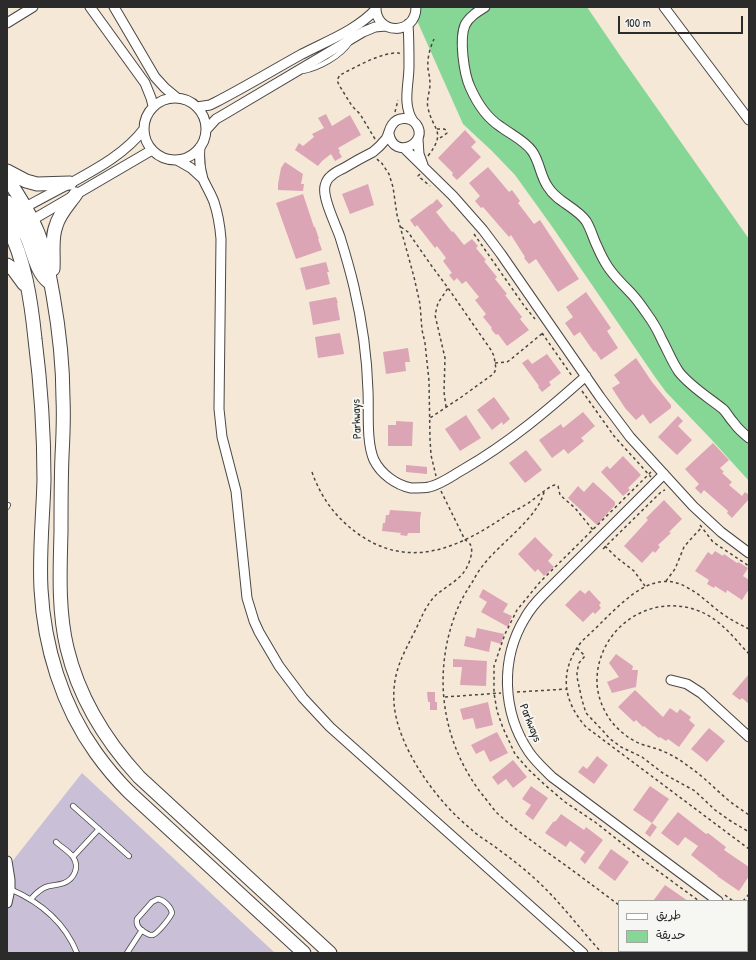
<!DOCTYPE html>
<meta charset="utf-8">
<style>
body{margin:0}
#map{position:relative;width:756px;height:960px;overflow:hidden;background:#f5e8d7;font-family:"Patrick Hand","Playpen Sans Arabic",sans-serif}
canvas{display:block}
.frame{position:absolute;inset:0;border:8px solid #2b2b2b;pointer-events:none}
.legend{position:absolute;left:618px;top:900px;width:130px;height:52px;box-sizing:border-box;background:#f6f6f2;border:1px solid #a5a5a2;margin:0;padding:5px 7px;list-style:none;font-size:12px;color:#2b2b2b}
.legend li{display:flex;align-items:center;gap:8px;height:20px}
.legend b{width:20px;border:1px solid #a5a5a2}
.scale{position:absolute;left:618px;top:16px;width:125px;height:18px;box-sizing:border-box;border:2px solid #2b2b2b;border-top:0;padding-left:5px;font-size:12px;line-height:14px;white-space:nowrap;color:#2b2b2b;-webkit-text-stroke:3px #f6f6f2;paint-order:stroke}
</style>
<div id="map">
<canvas width="756" height="960"></canvas>
<div class="frame"></div>
<ul class="legend">
<li><b style="height:5px;background:#fff"></b>طريق</li>
<li><b style="height:11px;background:#86d696"></b>حديقة</li>
</ul>
<div class="scale">100 m</div>
</div>
<script>
const ctx = document.querySelector('canvas').getContext('2d');
ctx.lineJoin = 'round';
function fill(path, color) { ctx.fillStyle = color; ctx.fill(path, 'evenodd'); }
function stroke(path, color, width, dash) { ctx.strokeStyle = color; ctx.lineWidth = width; ctx.lineCap = dash ? 'butt' : 'round'; ctx.setLineDash(dash || []); ctx.stroke(path); }
function write(font, color, halo, rows, align = 'center') {
  ctx.font = font + ' "Patrick Hand",sans-serif'; ctx.lineWidth = 4; ctx.setLineDash([]); ctx.textBaseline = 'middle'; ctx.strokeStyle = halo; ctx.fillStyle = color; for (const [text, x, y, turn = 0] of rows) {
    ctx.save(); ctx.translate(x, y); ctx.rotate((+turn || 0) * Math.PI / 180); ctx.textAlign = isNaN(turn) ? turn : align; if (halo) ctx.strokeText(text, 0, 0); ctx.fillText(text, 0, 0); ctx.restore();
  }
}
fill(new Path2D(`
 M82 773 275 953H7V868Z`), '#c9bfd7');
fill(new Path2D(`
 M411 7H587L621 57 749 239V481L711 439 666 392 655 377 551 225 515 175 492 151 463 124Z`), '#86d696');
fill(new Path2D(`
 M326 114 332 126 350 115 361 135 338 148 340 151 339 152 342 157 335 161 331 154 322 161 318 166 295 150 299 143 303 146 314 137 312 134 324 128 318 118Z
 M465 130 476 142 471 147 481 157 457 180 452 175 453 173 438 158Z
 M285 162 303 174 301 184H304L303 191 278 190V184L281 168Z
 M488 167 509 192 512 190 520 201 518 203 534 224 540 220 579 279 558 292 536 259 529 264 524 258 525 257 511 235 509 237 483 207 481 208 475 201 480 196 469 183Z
 M368 184 374 205 350 214 342 194Z
 M303 194 314 227H315L319 239H318L322 250 296 259 276 203Z
 M437 199 443 206 436 212 452 232 453 231 464 245 472 239 478 246 476 248 486 260 484 261 497 277 495 279 507 294 505 295 522 317 520 319 529 330 507 346 498 334 496 335 491 329 492 328 483 317 486 314 475 300 479 297 466 281 462 284 457 278 454 281 449 275 452 273 443 261 446 258 437 246 435 248 417 225 415 227 410 220 431 204H432Z
 M326 262 329 272H327L330 284 306 290 300 268Z
 M586 292 611 328 607 331 618 348 601 360 595 351 594 352 580 332 574 336 565 323 573 317 566 307Z
 M336 297 338 303H337L340 320 313 325 309 302Z
 M340 333 344 354 318 358 315 337Z
 M408 348 410 362H405L406 371 386 374 383 352Z
 M547 354 561 373 549 382 551 385 542 392 538 387 539 386 522 363 528 359 532 364Z
 M636 358 652 382 671 405V408L650 424 643 414 636 420 625 408 612 388 620 383 614 375Z
 M494 397 510 419 503 425 502 422 492 430 477 410Z
 M583 412 595 426 581 438 584 441 568 454 564 449 552 458 539 440 561 424 563 428Z
 M466 415 481 438 460 451 445 429Z
 M678 416 683 421 678 426 692 440 677 455 658 437Z
 M396 421 413 422 412 446H388V425H396Z
 M713 443 729 460 720 468 724 472 722 473 732 482 729 485 742 496 745 492 749 495V499L732 518 727 513 728 511 704 490 701 494 695 488 699 484 685 469Z
 M526 450 542 470 525 483 509 463Z
 M623 456 641 475 628 488 630 490 623 496 601 472 607 466 610 469Z
 M406 465 427 467V474L406 472Z
 M593 482 615 502V505L597 525 568 498 578 486 584 492Z
 M664 500 682 519 669 532 671 533 658 545 660 547 655 553 653 551 642 563 624 546 648 520 646 518Z
 M390 510 421 512 420 520V519V533H408L407 536 400 535 401 533 382 531 383 523H385L386 515H389Z
 M535 537 553 555 548 561 554 567 544 576 538 569 535 572 518 554Z
 M715 551 723 556 724 554 737 563 738 562 748 568 743 576 749 580V589L742 600 727 590 726 593 715 586 714 588 707 584 709 580 695 571 708 552 712 555Z
 M483 589 508 604 503 612 512 616 508 627 481 612 487 602 479 597Z
 M580 590 585 594 589 590 601 603 599 605 601 608 595 614 593 612 583 622 565 605Z
 M477 628 504 634 501 644 491 641 489 652 464 646 466 636 475 638Z
 M616 654 633 666 632 670H638L636 687 612 693 607 682 619 677 609 663Z
 M453 659 487 661 486 686 460 685 462 667H453Z
 M749 674V704L742 698 740 700 732 694Z
 M635 690 663 717 670 708 677 713 680 709 691 717 689 720 695 725 679 747 668 739 666 741 660 737 659 738 644 726 643 727 636 720 634 722 618 707Z
 M427 692H435V702H437V710H430V702H428Z
 M488 702 493 725 476 729 473 718 463 720 460 709Z
 M709 728 725 741 707 762 691 749Z
 M497 732 508 753 490 762 484 750 476 754 471 745Z
 M597 756 608 765 594 784 578 772 583 766 587 769Z
 M513 760 527 777 513 788 506 779 498 785 492 777Z
 M531 786 548 798 533 820 525 814 531 805 522 799Z
 M650 786 669 799 652 823 633 810Z
 M678 812 706 834 708 833 726 847 724 850 749 867V876L739 891 717 876H718L691 855 698 846 685 837 678 846 661 833Z
 M561 814 584 830 586 827 603 840 585 864 580 859 585 852 570 841 566 847 545 833 553 822 556 821Z
 M652 823 657 827 650 837 645 833Z
 M611 849 629 862 615 881 598 868Z
 M665 885 688 901H653Z`), '#dba5b5');
const lane = new Path2D(`
 M303 71C319 68 341 56 350 42
 M7 507 8 505
 M73 806 129 856
 M73 857 99 829
 M10 889C40 902 65 923 77 953
 M31 899C36 893 41 888 49 886 54 885 59 885 64 883 74 879 80 867 73 857 69 851 61 847 56 842
 M158 899C164 900 171 907 172 913 170 918 158 933 153 935 152 935 151 935 150 935 143 932 135 927 137 919L152 902Z
 M127 953 142 930`);
const street = new Path2D(`
 M90 7 145 83 151 98 153 106
 M114 7 155 77 165 88 177 98
 M376 7C375 35 416 36 416 7
 M485 7C477 12 469 17 465 25 459 39 464 74 470 87 477 103 487 118 501 127 512 135 525 141 532 151 540 162 540 176 548 187 557 202 576 207 586 221 591 229 593 238 597 246 600 253 604 261 608 267 614 276 621 283 628 290 635 297 641 305 647 314 653 322 658 331 662 340 668 351 672 362 679 372 691 387 708 397 723 409 727 413 730 419 734 423 738 429 744 434 749 438
 M664 7 749 120
 M7 23 33 7
 M408 24C409 38 409 52 409 66 409 85 402 104 413 121
 M144 129a31 31 0 1 1 62 0a31 31 0 1 1-62 0Z
 M197 107 210 105 216 102C245 87 273 70 302 54 327 41 357 30 376 9
 M206 130 216 119 223 115 363 32 375 27 386 26
 M389 134C394 161 430 143 416 124 410 116 397 117 392 125 389 129 389 134 386 139 382 144 378 148 373 152 363 157 354 162 344 168 340 170 335 172 331 176 328 178 326 182 325 186 322 198 336 225 340 237 345 253 350 270 354 287 362 321 367 356 368 391 369 411 366 442 374 460 381 474 396 485 411 488 417 488 424 488 429 487 442 484 453 475 464 469 509 443 548 410 586 376
 M418 139 419 154 423 165
 M200 147C199 157 200 169 203 179 206 186 211 194 214 202 218 214 220 226 221 239L219 409 222 437 236 491 247 598 254 621 259 632 279 666 303 698 330 727 583 953
 M404 148 453 196 483 230 501 254 600 397 630 437 693 506 721 532 749 553
 M177 160 191 168 203 179
 M20 210C37 201 53 192 69 184 96 169 125 154 144 129
 M27 223 152 150
 M664 474 544 594C537 601 530 609 525 618 500 659 502 712 529 752 535 761 544 769 552 777L718 901
 M671 680 687 684 701 693 749 737
 M7 861 10 880V889L7 903
 M747 923 749 924`);
const secondary = new Path2D(`
 M7 171 26 181 37 184 70 183
 M7 178C19 196 30 213 38 233 46 253 49 274 53 295 59 329 63 364 63 399 64 418 63 437 62 456 61 481 61 506 61 532 60 571 58 610 67 648 79 698 105 740 139 777L330 953
 M7 202C13 210 17 217 28 219
 M7 219C35 225 28 266 49 282
 M7 225C25 260 31 300 35 339 41 386 44 433 44 480 43 517 39 553 41 589 44 646 62 706 96 753 106 767 117 780 129 792L304 953
 M7 265 13 269 24 284
 M53 269C54 255 51 238 56 226 59 214 69 204 76 194`);
stroke(lane, '#494745', 6);
stroke(street, '#494745', 11);
stroke(secondary, '#494745', 15);
stroke(new Path2D(`
 M395 112 398 100
 M437 129H444L446 130 447 133 443 136 437 140
 M375 139 360 114 352 106 339 85 337 80 340 75C356 67 381 52 399 53L401 55
 M428 156C447 131 433 131 428 108 426 100 430 92 430 84 430 79 429 74 428 69 427 58 430 48 434 39
 M377 159 380 162H381L389 174 393 187 397 215 414 277 420 304 422 330 425 343 429 381 430 439 431 455 436 476
 M420 174 418 176 430 186
 M401 227 408 232 431 265 448 288 491 350 494 356 496 369 494 373 492 375 460 398 430 418
 M474 234 525 307 535 319
 M542 333 572 376
 M495 363 507 362 510 360 544 332
 M582 391 614 436 651 477
 M446 407 444 392 445 358 435 315 438 303 448 288
 M312 472C322 501 340 523 366 539 415 568 461 546 504 517 510 512 518 510 525 505 533 501 548 486 555 485L558 486 560 495 575 508 593 530
 M651 472 540 582 517 610 505 634 494 666V693L497 711 503 728 515 754 528 769 545 785 565 802 595 822 647 863 699 901
 M441 491 465 540C466 540 469 543 470 544 474 550 470 561 467 567 460 581 445 586 434 597 426 606 421 618 416 629 403 655 392 672 394 703 397 747 437 802 471 829 479 837 489 842 498 849 510 858 522 867 533 877 559 900 579 928 602 953
 M544 492C539 514 508 538 493 554 485 562 478 571 473 581 467 590 461 600 457 610 432 672 441 740 481 793 486 799 491 806 496 812 513 828 532 841 551 855 574 871 596 888 619 905
 M700 525 713 542 749 566
 M605 546 616 557 634 571 645 586
 M603 549 662 491 665 490
 M666 581 675 569 684 547 689 541 702 527
 M749 629C739 624 729 619 720 612 709 604 700 594 688 588 657 569 630 595 608 616 600 624 591 633 582 641 559 670 562 700 586 727L749 849
 M577 648 585 656 579 663 577 672V677L582 700 586 713 604 732 609 738 621 747 642 757 664 774 695 791 715 810 729 820 749 832
 M749 654C734 638 720 619 699 611 648 591 595 631 597 684 598 697 603 710 611 721 619 731 631 741 644 745 650 747 656 748 662 751 671 754 680 760 688 766 702 775 714 788 727 799 734 805 742 810 749 815
 M517 692 567 689
 M445 697 501 693
 M725 895 733 901
 M743 901 749 894
 M747 911 749 913
 M747 936 749 938
 M681 951 684 953`), '#494745', 1.5, [3, 3]);
stroke(lane, '#fff', 4.5);
stroke(street, '#fff', 9);
stroke(secondary, '#fff', 13);
write('12px', '#2b2b2b', '#f6f6f2', [
 ["Parkways",357,419,-92],
 ["Parkways",530,723,68]
]);
</script>
